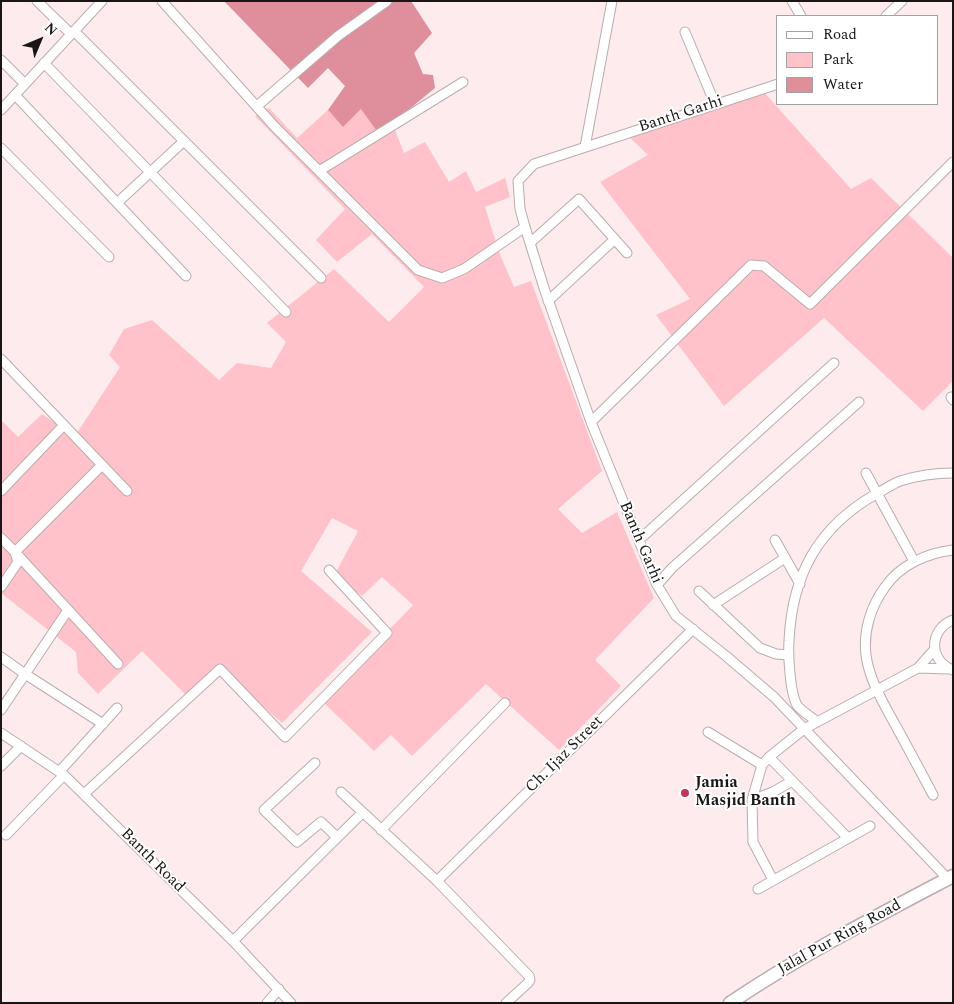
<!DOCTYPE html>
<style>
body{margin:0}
#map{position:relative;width:954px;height:1004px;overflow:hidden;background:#fdebed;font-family:Spectral,serif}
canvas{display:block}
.frame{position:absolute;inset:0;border:2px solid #1b1616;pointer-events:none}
.legend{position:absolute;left:776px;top:15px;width:162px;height:90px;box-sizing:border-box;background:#fff;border:1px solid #a4a2a2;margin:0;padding:6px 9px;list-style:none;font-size:15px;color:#1b1616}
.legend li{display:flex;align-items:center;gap:10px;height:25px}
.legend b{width:25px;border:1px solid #a4a2a2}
.north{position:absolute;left:15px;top:15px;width:50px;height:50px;-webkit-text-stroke:4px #fff;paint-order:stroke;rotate:45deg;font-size:14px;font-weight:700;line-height:20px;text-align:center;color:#1b1616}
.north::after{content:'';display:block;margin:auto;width:18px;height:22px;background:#1b1616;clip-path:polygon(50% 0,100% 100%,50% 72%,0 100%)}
</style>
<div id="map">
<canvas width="954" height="1004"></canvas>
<div class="frame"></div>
<ul class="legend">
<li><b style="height:6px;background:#fff"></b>Road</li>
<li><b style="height:14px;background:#ffc2ca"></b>Park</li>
<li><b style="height:14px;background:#df8e9b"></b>Water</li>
</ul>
<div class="north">N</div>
</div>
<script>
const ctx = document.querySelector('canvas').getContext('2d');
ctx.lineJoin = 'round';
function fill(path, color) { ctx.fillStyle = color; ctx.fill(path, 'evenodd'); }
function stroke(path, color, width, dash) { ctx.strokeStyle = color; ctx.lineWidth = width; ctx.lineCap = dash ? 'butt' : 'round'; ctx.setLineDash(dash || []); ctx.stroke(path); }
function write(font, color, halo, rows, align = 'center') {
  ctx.font = font + ' Spectral,serif'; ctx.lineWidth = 4; ctx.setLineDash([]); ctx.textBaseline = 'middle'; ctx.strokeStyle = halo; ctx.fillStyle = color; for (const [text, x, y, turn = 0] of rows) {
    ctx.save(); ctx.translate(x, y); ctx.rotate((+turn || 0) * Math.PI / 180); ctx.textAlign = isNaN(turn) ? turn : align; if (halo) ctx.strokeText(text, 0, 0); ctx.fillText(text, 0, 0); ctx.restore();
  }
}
fill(new Path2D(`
 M761 89 851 189 871 178 953 258V381L923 411 824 318 724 406 656 315 690 299 600 182 648 155 626 134Z
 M269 108 297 138 328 110 343 126 361 109 393 125 404 153 425 142 449 182 466 171 476 192 505 178 510 197 485 207 499 252 514 287 531 281 602 471 558 509 582 533 617 512 654 598 595 660 621 686 559 750 486 684 412 756 391 735 374 751 321 700 413 605 382 577 362 596 334 576 358 531 332 518 301 571 372 632 282 723 220 669 189 698 142 651 98 694 78 673 76 652 1 593V420L18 437 42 414 75 436 120 367 109 355 124 329 152 320 219 380 237 363 271 368 286 342 267 323 334 269 389 322 424 287 372 234 337 262 316 240 345 209 255 116Z`), '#ffc2ca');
fill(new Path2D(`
 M224 1H411L432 33 414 53 423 74 433 75 435 88 379 134 361 109 343 127 328 110 345 86 328 68 308 88Z`), '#df8e9b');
const street = new Path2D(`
 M37 1 71 34
 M162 1 275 127 418 270 442 278 464 269 525 227
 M792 1 801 16
 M886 16 902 1
 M74 31 321 278
 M685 32 715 104
 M1 60 25 84
 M44 63 286 312
 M778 84 534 164 518 181 520 209 525 227 544 288 591 422 657 585 676 616 726 656 774 697 948 879
 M15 95 186 276
 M257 106 338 36 387 1
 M1 110 102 1
 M585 147 612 1
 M1 148 109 257
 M319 171 463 82
 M117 203 184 141
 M530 243 579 199 627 253
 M548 301 615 239
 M1 359 64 425 1 491
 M951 397 953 400
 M591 422 751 265 764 266 810 304 953 162
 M64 425 127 491
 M102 465 15 552 118 664
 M866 473 914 561
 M1 538 15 552 18 562 1 587
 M639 540 834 363
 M775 540 800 584
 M657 585 672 568 859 402
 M699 591 760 648 776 654 789 655
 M713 605 785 558
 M953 620C929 629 928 661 953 670
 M1 657 25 674 103 724
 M918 668 949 669
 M1 710 68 610
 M817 722C812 717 801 711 797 705 790 693 788 655 789 641 792 575 818 527 876 494 884 490 892 484 900 481 916 476 936 473 953 473
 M708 732 762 765
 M1 733 64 775 233 941 291 1003
 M769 757 848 838
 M315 763 264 810 297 842 321 822 337 837
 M1 766 21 746
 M60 771 117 708
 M341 792 437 881 529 976 530 980 528 983 506 1003
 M84 794 220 669 285 737 387 633 329 570
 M933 795C921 772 909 750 897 728 885 706 869 680 866 655 863 631 871 606 885 587 900 565 927 553 953 550
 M752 800 773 792 792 781
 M381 830 505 703
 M6 835 64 775
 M773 880 753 842 752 800 762 765 769 757 804 729 918 668 934 650
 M437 881 693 629
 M758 889 870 826
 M233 941 362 813
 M267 1003 279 989`);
const secondary = new Path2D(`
 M730 1003C801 955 877 916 953 876`);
stroke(street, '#bcacae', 11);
stroke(secondary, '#bcacae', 15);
stroke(street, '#fff', 9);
stroke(secondary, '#fff', 12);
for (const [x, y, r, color] of [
 [685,793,5,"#c4355c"]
]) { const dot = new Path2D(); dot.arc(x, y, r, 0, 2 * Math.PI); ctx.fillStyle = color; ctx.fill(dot); stroke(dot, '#fff', 2); }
write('16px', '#1b1616', '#fff', [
 ["Banth Garhi",681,115,-18],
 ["Banth Garhi",640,543,67],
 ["Ch. Ijaz Street",565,755,-45],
 ["Banth Road",152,861,45],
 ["Jalal Pur Ring Road",840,938,-29]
]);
write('bold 16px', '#1b1616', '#fff', [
 ["Jamia",695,784],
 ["Masjid Banth",695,802]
], 'left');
</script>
